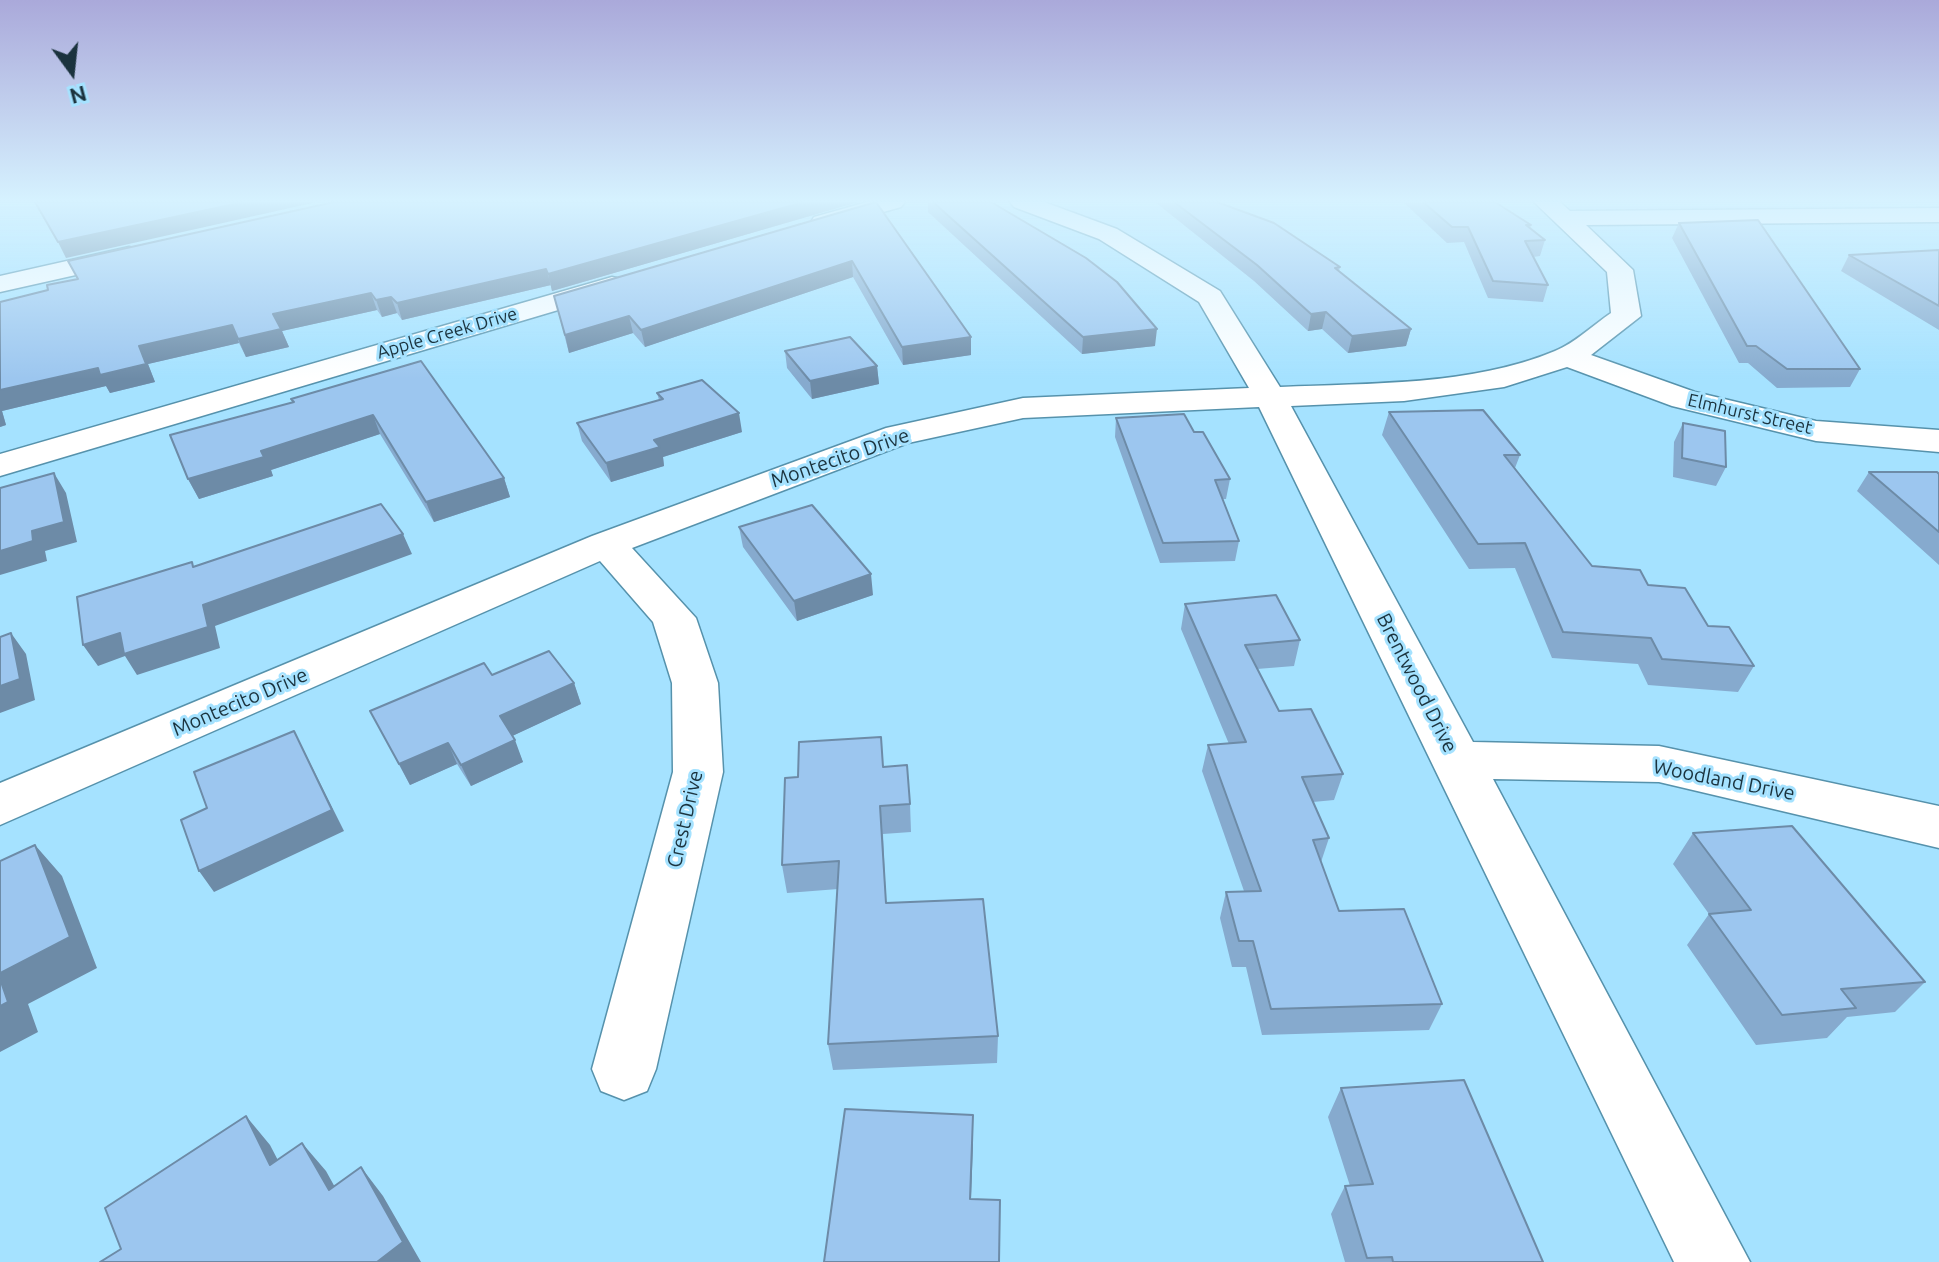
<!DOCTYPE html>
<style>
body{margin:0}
#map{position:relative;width:1939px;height:1262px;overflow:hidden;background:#a5e2ff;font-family:Ubuntu,sans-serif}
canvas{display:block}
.north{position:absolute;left:32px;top:32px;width:80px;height:80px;-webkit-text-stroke:6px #a5e2ff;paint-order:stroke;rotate:165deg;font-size:22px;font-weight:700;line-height:32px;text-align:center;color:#1b333e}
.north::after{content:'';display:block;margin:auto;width:28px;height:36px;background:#1b333e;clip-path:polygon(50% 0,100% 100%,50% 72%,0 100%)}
</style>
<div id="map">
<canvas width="1939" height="1262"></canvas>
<div class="north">N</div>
</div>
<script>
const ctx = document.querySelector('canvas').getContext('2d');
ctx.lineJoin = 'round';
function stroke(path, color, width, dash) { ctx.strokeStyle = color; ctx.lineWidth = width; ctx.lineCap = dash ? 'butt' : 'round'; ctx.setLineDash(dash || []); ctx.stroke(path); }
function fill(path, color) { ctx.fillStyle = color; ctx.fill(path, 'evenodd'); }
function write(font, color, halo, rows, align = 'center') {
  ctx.font = font + ' Ubuntu,sans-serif'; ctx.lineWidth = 6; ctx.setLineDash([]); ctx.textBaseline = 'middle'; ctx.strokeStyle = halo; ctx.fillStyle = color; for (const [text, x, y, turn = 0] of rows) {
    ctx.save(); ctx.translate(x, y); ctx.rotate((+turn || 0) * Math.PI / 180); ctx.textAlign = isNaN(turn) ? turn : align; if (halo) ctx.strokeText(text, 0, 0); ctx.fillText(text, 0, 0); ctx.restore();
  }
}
const minor = new Path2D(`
 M867 202H905L901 207 823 229 811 222 814 217Z
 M1010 202H1044L1117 229 1220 291 1280 387C1370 383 1471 386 1555 351 1575 343 1593 325 1611 313L1607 272 1534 202H1560L1570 211 1939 208V222L1586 225 1633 270 1641 316 1591 355 1695 392 1816 421 1939 430V452L1816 441 1672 406 1567 367 1504 387 1404 401 1291 406 1473 742 1659 746 1939 806V848L1659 782 1493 779 1750 1262H1674L1259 407 1023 418 908 443 632 548 696 618 718 683 723 772 656 1069 647 1091 624 1100 601 1091 592 1069 673 772 672 683 653 622 600 561 0 825V783L592 536 886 428 1023 398 1249 388 1199 302 1099 239 1014 207Z
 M129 247 138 249 142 255 138 261 0 292V276Z
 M612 277 622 279 626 285 622 291 0 476V454Z`);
stroke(minor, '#5692ac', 3);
fill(minor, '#fff');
fill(new Path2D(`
 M858 202 552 291 551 285 402 320 397 313 382 317 377 310 282 331 289 347 246 357 239 343 148 364 155 382 110 393 106 386 2 411 6 425 0 427V302L48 290 78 279Z
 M876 202 971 337V355L903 365 853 277 645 347 633 333 569 353 554 296Z
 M928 202H991L1155 346 1082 354 928 212Z
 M1155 202H1217L1340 267 1339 271 1411 329 1406 346 1348 353 1322 329 1308 331 1254 281Z
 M1403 202H1495L1531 225 1530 229 1545 240 1540 256 1533 257 1548 285 1543 302 1488 298 1464 242 1447 243Z
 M1679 223 1860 369 1850 387 1777 388 1748 363H1739L1672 238Z
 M1939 250V330L1841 271 1849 255Z
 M785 351 877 366 879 384 812 399 787 368Z
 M421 361 504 478 510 497 434 522 380 434 271 470 273 476 199 499 188 479 293 402 291 399Z
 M657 393 742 432 663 457 664 466 611 482 582 441 577 423 659 400Z
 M1389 412 1520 455 1515 468 1592 566 1648 585 1708 626 1754 666 1738 692 1648 685 1638 664 1552 658 1515 568 1469 569 1382 435Z
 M1116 418 1194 432 1230 479 1226 499H1223L1239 541 1235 561 1160 563 1115 437Z
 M1683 423 1726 467 1716 486 1673 477 1674 442Z
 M1869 472 1939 474V565L1857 491Z
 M739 527 873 595 797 621 743 547Z
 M1185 604 1300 640 1294 666 1257 669 1279 711 1343 774 1334 800 1313 802 1329 838 1321 862 1339 911 1442 1004 1429 1030 1262 1035 1246 967H1232L1220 918 1226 892 1244 891 1202 771 1208 745 1229 744 1181 629Z
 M492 675 574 683 581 704 512 736 523 762 471 786 457 764 410 785 370 711Z
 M884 766 910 804 911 832 883 834 886 903 998 1036 997 1063 833 1070 828 1044 838 889 787 893 782 865Z
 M1693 833 1925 982 1895 1012 1847 1017 1827 1038 1756 1045 1687 945 1709 914 1673 864Z
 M1341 1088 1543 1262H1345L1331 1214 1345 1186H1350L1328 1117Z`), '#86aace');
fill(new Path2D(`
 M244 202H317L66 258 58 242Z
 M804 202H858L552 291 548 274Z
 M852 261 853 277 645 347 641 330Z
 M546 269 551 285 402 320 397 303Z
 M371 293 377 310 282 331 289 347 246 357 238 339 273 314Z
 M391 297 397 313 382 317 376 300Z
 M1326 312 1322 329 1308 331 1311 314Z
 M629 316 633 333 569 353 565 335Z
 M232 325 239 343 148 364 155 382 110 393 106 386 2 411 6 425 0 427V390L139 346Z
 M1157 329 1155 346 1082 354 1083 337Z
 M1411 329 1406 346 1348 353 1352 336Z
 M971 337V355L903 365 902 347Z
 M877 366 879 384 812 399 810 381Z
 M739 413 742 432 663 457 664 466 611 482 606 463 654 440Z
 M373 415 380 434 271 470 273 476 199 499 188 479 261 451Z
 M54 473 66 493 77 542 45 551 47 561 0 575V551L32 531Z
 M504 478 510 497 434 522 426 502Z
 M403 534 412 554 215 626 220 648 137 675 125 656 98 666 83 645 203 605Z
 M871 574 873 595 797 621 794 601Z
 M11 633 26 654 35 700 0 713V686Z
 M574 683 581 704 508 738 500 716Z
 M294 731 344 831 214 892 199 871Z
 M515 740 523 762 471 786 461 765Z
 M448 743 457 764 410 785 399 764Z
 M35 845 62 876 97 968 28 1004 38 1032 0 1052V973Z
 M973 1115V1144L970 1226V1199Z
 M246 1116 270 1145 295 1193 270 1165Z
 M302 1143 326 1171 352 1218 329 1190Z
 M361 1167 383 1196 421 1262H377Z`), '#6d8ba7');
const building = new Path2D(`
 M35 202H244L58 242Z
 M334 202H804L548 274 546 269 397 303 391 297 376 300 371 293 273 314 281 329 238 339 232 325 139 346 146 364 100 375 98 368 0 390V302L48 290 47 285 78 279 68 261Z
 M876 202 971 337 902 347 852 261 641 330 629 316 565 335 554 296Z
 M933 202H991L1086 258 1117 282 1157 329 1083 337Z
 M1174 202H1217L1274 223 1340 267 1335 268 1411 329 1352 336 1326 312 1311 314 1257 265Z
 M1423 202H1495L1531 225H1526L1545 240 1525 241 1548 285 1493 281 1468 227H1452Z
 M1758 220 1860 369H1787L1756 346H1747L1679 223Z
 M1939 250V306L1849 255Z
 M850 337 877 366 810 381 785 351Z
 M421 361 504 478 426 502 373 415 261 451 264 457 188 479 170 435 294 402 291 399Z
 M702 380 739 413 654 440 660 447 606 463 577 423 663 399 657 393Z
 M1483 410 1520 455H1504L1592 566 1640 570 1648 585 1685 588 1708 626 1729 627 1754 666 1662 659 1651 638 1563 632 1525 543 1478 544 1389 412Z
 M1184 414 1194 432H1203L1230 479 1215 480 1239 541 1163 543 1116 418Z
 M1683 423 1725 431 1726 467 1682 458Z
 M1869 472H1937L1939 474V532Z
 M54 473 64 522 32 531 33 541 0 551V488Z
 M381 504 403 534 203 605 208 627 124 654 120 633 83 645 77 597 192 562 193 567Z
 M812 505 871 574 794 601 739 527Z
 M1276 595 1300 640 1245 645 1279 711 1311 709 1343 774 1302 777 1329 838 1313 840 1339 911 1404 909 1442 1004 1271 1009 1253 941H1239L1226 892 1261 891 1208 745 1246 742 1185 604Z
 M11 633 20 679 0 686V637Z
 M549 651 574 683 500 716 515 740 461 765 448 743 399 764 370 711 484 663 492 675Z
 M294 731 332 810 199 871 181 820 207 808 194 772Z
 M881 737 883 767 907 765 910 804 880 806 886 903 983 899 998 1036 828 1044 839 861 782 865 785 778 798 777 799 742Z
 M1792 826 1925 982 1841 989 1856 1008 1782 1015 1709 914 1751 910 1693 833Z
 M35 845 70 937 0 973V861Z
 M0 979 8 1002 0 1006Z
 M1464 1080 1543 1262H1393L1392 1257 1367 1258 1345 1186 1373 1184 1341 1088Z
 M845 1109 973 1115 970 1199 1000 1200 999 1262H824Z
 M246 1116 270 1165 302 1143 329 1190 361 1167 403 1242 377 1262H100L121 1249 105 1208Z`);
fill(building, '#9cc6ef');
stroke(building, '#6d8ba7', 2);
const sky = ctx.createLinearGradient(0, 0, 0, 379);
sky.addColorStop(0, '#aaa9da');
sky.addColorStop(0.53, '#d6f2ff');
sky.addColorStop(1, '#d6f2ff00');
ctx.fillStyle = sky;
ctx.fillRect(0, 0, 1939, 379);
write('18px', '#1b333e', '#a5e2ff', [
 ["Apple Creek Drive",447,333,-16],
 ["Elmhurst Street",1750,414,13]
]);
write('20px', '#1b333e', '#a5e2ff', [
 ["Montecito Drive",840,458,-19],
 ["Brentwood Drive",1417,683,63],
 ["Montecito Drive",240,702,-23],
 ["Woodland Drive",1724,780,11],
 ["Crest Drive",685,819,-77]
]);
</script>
